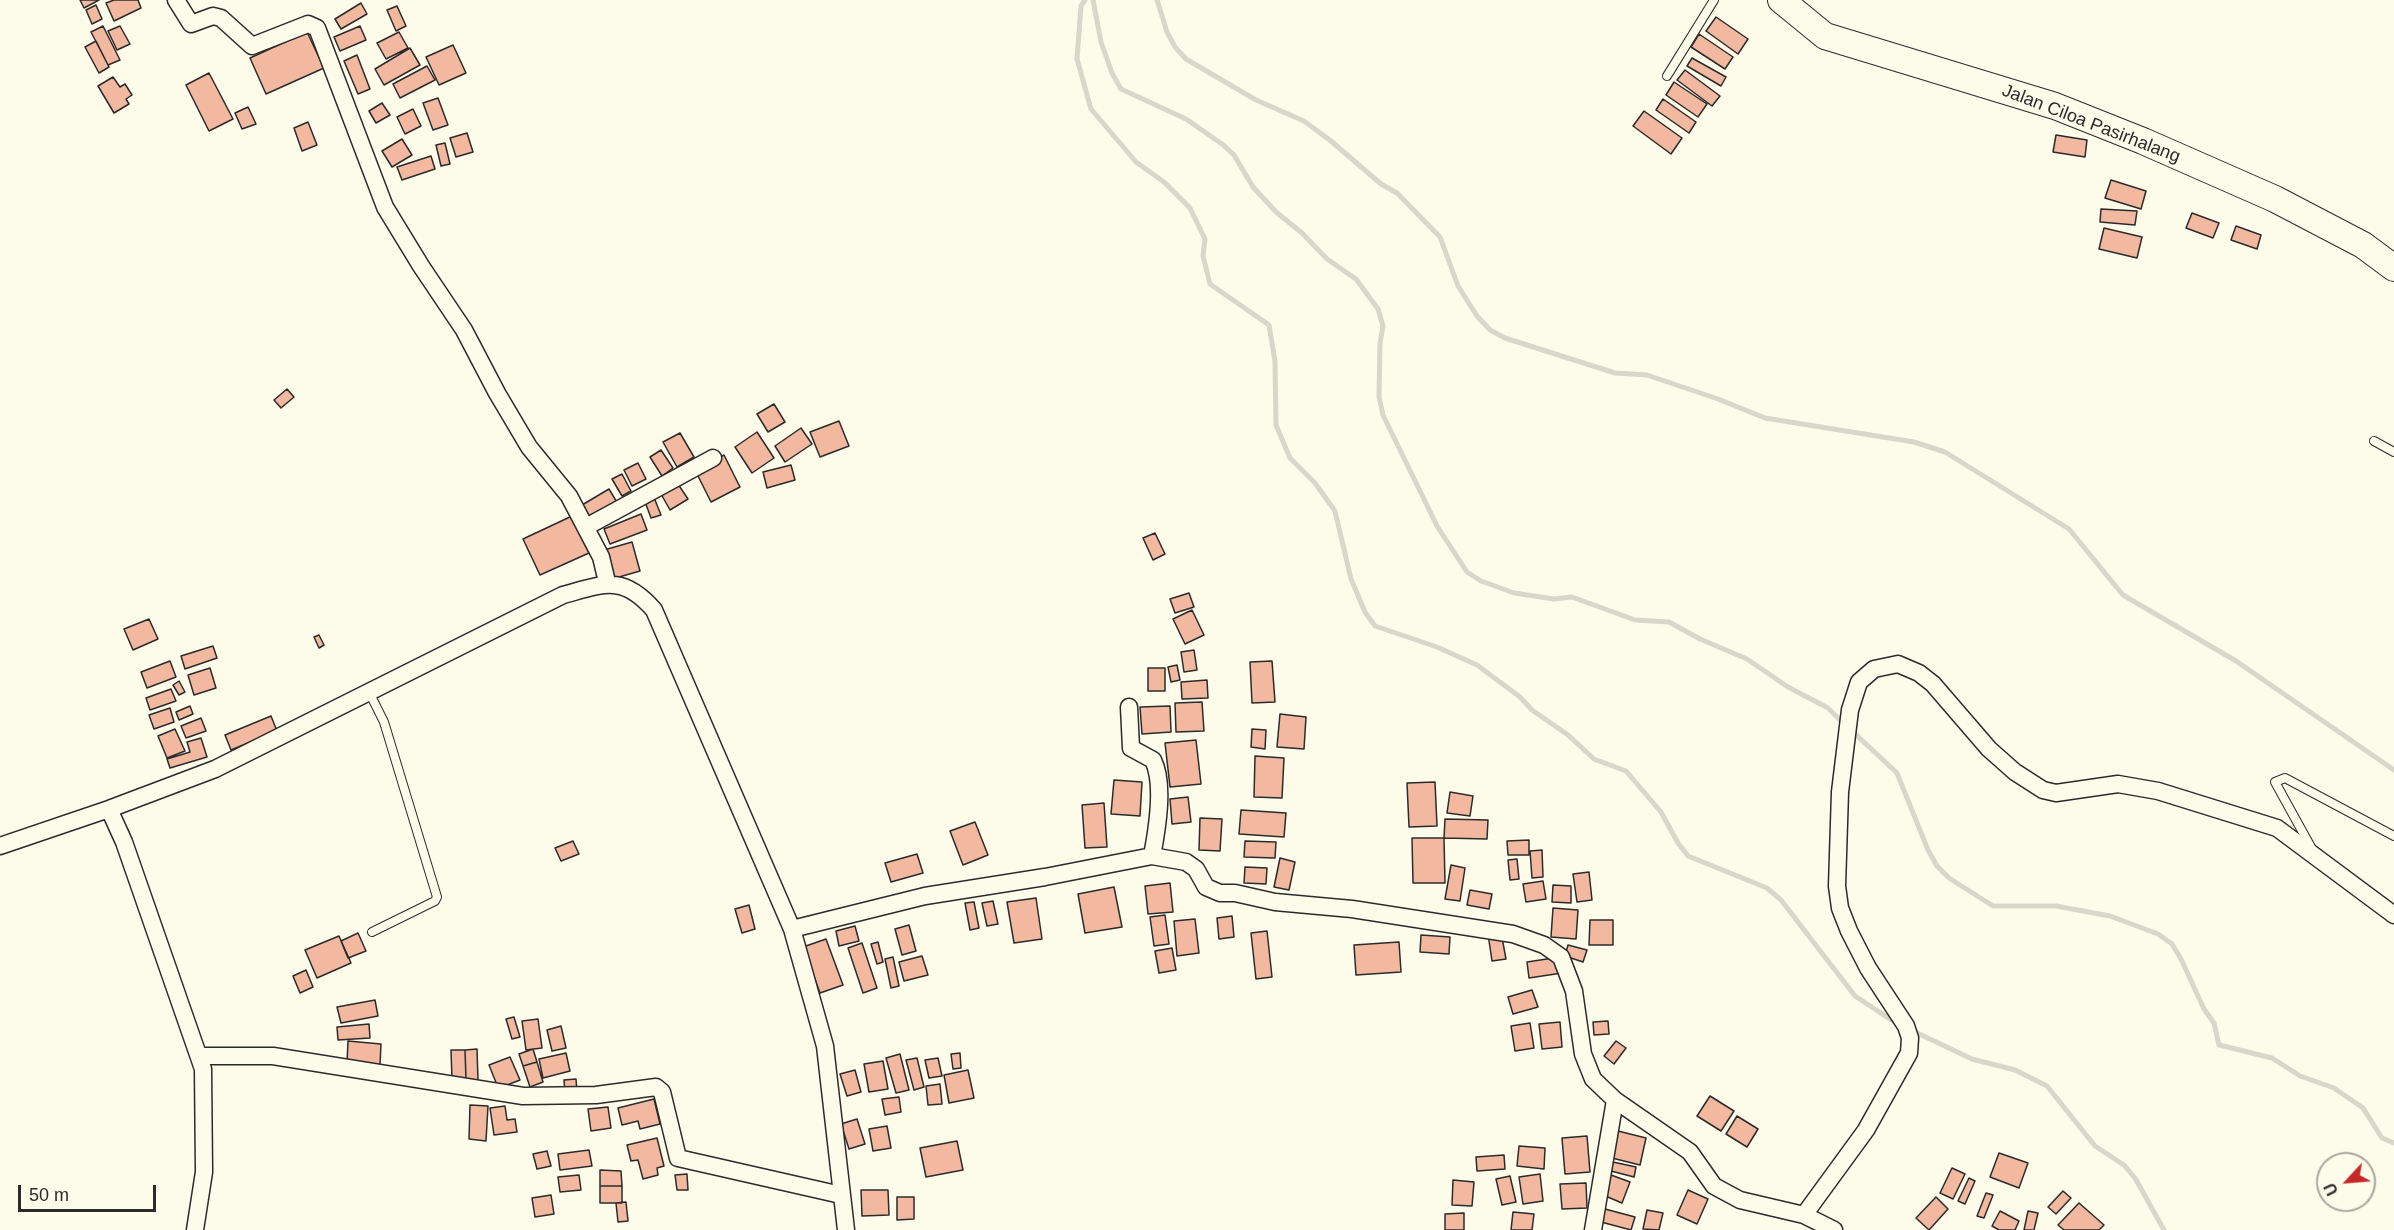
<!DOCTYPE html>
<style>
body{margin:0}
#map{position:relative;width:2394px;height:1230px;overflow:hidden;background:#fdfbea;font-family:Helvetica,sans-serif}
canvas{display:block}
.north{position:absolute;left:2316px;top:1152px;width:60px;height:60px;box-sizing:border-box;background:#fdfbea;border:2px solid #a9a89e;border-radius:50%;rotate:244deg;font-size:16px;font-weight:700;line-height:24px;text-align:center;color:#2b2b2b}
.north::after{content:'';display:block;margin:auto;width:21px;height:27px;background:#c62828;clip-path:polygon(50% 0,100% 100%,50% 72%,0 100%)}
.scale{position:absolute;left:18px;top:1185px;width:138px;height:27px;box-sizing:border-box;border:3px solid #2b2b2b;border-top:0;padding-left:8px;font-size:18px;line-height:21px;white-space:nowrap;color:#2b2b2b;-webkit-text-stroke:4px #fdfbea;paint-order:stroke}
</style>
<div id="map">
<canvas width="2394" height="1230"></canvas>
<div class="north">U</div>
<div class="scale">50 m</div>
</div>
<script>
const ctx = document.querySelector('canvas').getContext('2d');
ctx.lineJoin = 'round';
function stroke(path, color, width, dash) { ctx.strokeStyle = color; ctx.lineWidth = width; ctx.lineCap = dash ? 'butt' : 'round'; ctx.setLineDash(dash || []); ctx.stroke(path); }
function fill(path, color) { ctx.fillStyle = color; ctx.fill(path, 'evenodd'); }
function write(font, color, halo, rows, align = 'center') {
  ctx.font = font + ' Helvetica,sans-serif'; ctx.lineWidth = 4.5; ctx.setLineDash([]); ctx.textBaseline = 'middle'; ctx.strokeStyle = halo; ctx.fillStyle = color; for (const [text, x, y, turn = 0] of rows) {
    ctx.save(); ctx.translate(x, y); ctx.rotate((+turn || 0) * Math.PI / 180); ctx.textAlign = isNaN(turn) ? turn : align; if (halo) ctx.strokeText(text, 0, 0); ctx.fillText(text, 0, 0); ctx.restore();
  }
}
stroke(new Path2D(`
 M1085 0 1081 6 1077 59 1091 109 1136 162 1164 182 1190 208 1205 239 1203 256 1210 284 1269 325 1275 361 1276 425 1290 458 1315 483 1335 511 1351 579 1365 612 1375 626 1437 647 1477 665 1520 697 1532 710 1568 735 1594 759 1626 771 1661 812 1678 843 1688 856 1767 888 1781 900 1855 996 1899 1025
 M1093 0 1101 42 1112 73 1121 89 1186 119 1222 144 1234 155 1253 187 1276 212 1302 233 1327 259 1356 279 1378 309 1383 326 1380 343 1379 397 1383 415 1437 526 1467 572 1481 581 1514 593 1554 599 1572 597 1635 620 1669 622 1700 639 1747 659 1788 687 1828 708 1844 724
 M1157 0 1167 32 1175 47 1186 59 1256 100 1304 121 1331 141 1381 184 1397 193 1440 237 1458 286 1477 316 1490 330 1505 338 1615 373 1647 375 1718 399 1765 418 1914 442 1945 452 2069 529 2123 595 2236 661 2394 770
 M1851 730 1897 773 1928 850 1937 866 1949 878 1993 906H2056L2110 916 2158 934 2172 944 2181 959 2204 1009 2214 1023 2219 1045 2272 1058 2300 1076 2334 1088 2363 1108 2382 1138 2394 1143
 M1911 1030 1972 1059 2015 1070 2047 1086 2095 1146 2124 1165 2135 1178 2164 1230`), '#d8d7c9', 5);
const building = new Path2D(`
 M80 0H99L84 8Z
 M114 0H138L141 8 114 21 106 3Z
 M361 3 367 14 341 29 335 19Z
 M96 5 102 19 92 24 86 10Z
 M397 6 406 26 396 31 387 10Z
 M1716 17 1748 39 1738 54 1706 31Z
 M103 26 120 60 108 65 91 32Z
 M120 26 130 44 117 50 108 31Z
 M360 26 366 40 340 51 334 37Z
 M307 32 324 68 266 94 250 58Z
 M399 32 408 48 386 59 377 43Z
 M1699 34 1733 57 1725 69 1691 47Z
 M96 41 109 67 99 73 85 47Z
 M453 45 466 73 439 85 426 57Z
 M410 48 420 65 384 85 375 69Z
 M357 55 370 89 358 94 344 61Z
 M1692 58 1726 77 1721 86 1687 66Z
 M427 66 435 80 400 98 393 84Z
 M1685 70 1720 96 1712 106 1677 80Z
 M209 73 233 119 209 131 186 85Z
 M113 77 120 87 125 84 132 95 126 99 129 104 114 113 98 86Z
 M1674 82 1707 104 1698 117 1666 95Z
 M438 98 448 125 433 130 423 103Z
 M1663 99 1696 122 1689 133 1656 110Z
 M382 103 390 115 376 123 369 111Z
 M248 107 256 124 242 129 235 113Z
 M413 109 421 126 405 134 397 117Z
 M1644 111 1682 138 1671 154 1633 126Z
 M308 122 317 145 302 151 294 128Z
 M467 133 473 152 456 157 450 138Z
 M2056 135 2087 140 2085 157 2053 152Z
 M402 139 412 155 392 167 382 151Z
 M445 143 450 164 441 166 436 145Z
 M431 156 435 169 402 180 397 167Z
 M2111 180 2146 191 2141 209 2105 198Z
 M2101 209 2137 211 2135 225 2100 222Z
 M2192 213 2219 223 2213 238 2186 228Z
 M2236 226 2261 235 2257 249 2231 240Z
 M2104 228 2142 237 2137 258 2099 249Z
 M287 389 294 397 281 408 274 400Z
 M774 404 785 422 768 432 757 414Z
 M839 421 849 446 820 457 810 432Z
 M801 428 812 444 785 462 775 446Z
 M757 432 774 458 752 473 735 447Z
 M680 433 694 457 677 467 663 442Z
 M661 450 673 468 662 476 650 457Z
 M724 455 740 487 711 502 695 470Z
 M638 463 646 479 632 486 624 470Z
 M791 465 795 480 767 488 763 472Z
 M622 474 631 491 622 496 612 479Z
 M678 484 688 499 670 510 661 494Z
 M609 489 618 504 591 521 582 505Z
 M653 495 661 515 651 518 644 499Z
 M641 514 647 530 610 544 604 529Z
 M572 516 589 553 540 575 523 539Z
 M1155 533 1165 554 1153 560 1143 538Z
 M632 542 640 571 612 579 604 550Z
 M1189 593 1194 607 1175 613 1170 599Z
 M1192 610 1204 635 1185 644 1173 619Z
 M149 619 158 639 133 650 124 629Z
 M319 635 324 645 319 648 314 637Z
 M213 646 217 658 185 669 181 656Z
 M1194 650 1197 670 1184 672 1181 652Z
 M170 661 176 677 147 688 141 672Z
 M1272 661 1275 702 1252 703 1250 662Z
 M1177 665 1180 680 1171 682 1168 667Z
 M210 668 216 688 194 695 188 675Z
 M1148 668H1165V691H1148Z
 M1207 680 1208 698 1182 699 1181 682Z
 M179 681 185 692 179 695 173 685Z
 M171 689 176 701 150 710 146 698Z
 M1202 702 1204 731 1176 732 1175 703Z
 M190 706 193 714 179 720 176 712Z
 M1170 706 1171 732 1142 734 1140 707Z
 M170 708 174 722 154 729 149 715Z
 M1280 714 1306 717 1304 749 1277 747Z
 M271 716 277 731 231 750 225 735Z
 M201 718 206 731 186 738 181 726Z
 M175 729 185 751 167 758 158 736Z
 M1252 729 1266 730 1265 749 1251 747Z
 M201 738 207 757 170 768 167 759 190 752 187 742Z
 M1196 740 1201 784 1170 787 1165 743Z
 M1255 756 1284 758 1282 798 1254 797Z
 M1114 780 1142 782 1140 816 1111 814Z
 M1435 782 1437 826 1409 827 1407 783Z
 M1450 792 1473 796 1470 816 1447 813Z
 M1188 797 1191 822 1172 824 1170 799Z
 M1104 803 1107 847 1085 848 1082 805Z
 M1241 810 1286 813 1284 837 1239 834Z
 M1200 818 1222 819 1220 851 1199 850Z
 M1445 819 1488 820 1487 839 1444 838Z
 M975 822 988 855 963 865 950 831Z
 M1412 838H1444L1445 883H1413Z
 M1529 840V855H1508L1507 841Z
 M573 841 579 854 561 861 555 848Z
 M1245 841 1276 842 1275 858 1244 857Z
 M1542 850 1543 877 1532 878 1530 851Z
 M917 854 923 873 891 882 885 863Z
 M1280 858 1295 862 1289 890 1274 887Z
 M1517 859 1519 879 1510 880 1508 860Z
 M1451 865 1465 868 1460 901 1445 899Z
 M1245 867 1267 868 1266 884 1244 883Z
 M1589 872 1592 900 1577 902 1573 874Z
 M1543 881 1546 899 1526 902 1523 884Z
 M1170 883 1173 912 1148 914 1145 886Z
 M1553 885 1571 886V903L1552 902Z
 M1114 887 1122 927 1085 933 1078 894Z
 M1470 890 1492 894 1489 909 1467 905Z
 M1036 898 1042 939 1014 943 1007 902Z
 M993 901 998 924 987 926 982 903Z
 M974 902 979 928 970 930 965 903Z
 M749 905 755 929 742 933 735 909Z
 M1553 908 1578 910 1576 939 1551 937Z
 M1165 915 1169 944 1154 946 1150 917Z
 M1232 916 1234 937 1219 939 1217 918Z
 M1195 919 1199 953 1177 956 1174 921Z
 M1590 920H1613V945H1589Z
 M909 925 916 951 902 955 895 929Z
 M855 926 859 941 839 946 836 931Z
 M1267 931 1272 977 1256 979 1251 933Z
 M1501 932 1506 959 1492 961 1488 934Z
 M358 933 366 951 348 958 341 941Z
 M1421 935 1450 937 1449 954 1420 952Z
 M339 936 351 963 317 978 305 950Z
 M826 939 843 985 820 993 803 947Z
 M878 942 883 962 877 964 871 944Z
 M1399 942 1401 972 1356 975 1354 945Z
 M862 943 877 988 863 993 848 948Z
 M1568 945 1587 950 1583 962 1565 956Z
 M1172 948 1176 970 1159 973 1155 951Z
 M922 956 928 975 904 981 899 962Z
 M893 957 899 986 891 988 885 959Z
 M1560 957 1562 973 1529 978 1527 962Z
 M306 970 313 987 300 993 293 976Z
 M1532 990 1538 1007 1513 1014 1508 997Z
 M375 1000 378 1016 341 1023 337 1007Z
 M514 1017 520 1037 512 1039 506 1019Z
 M538 1019 542 1048 526 1050 522 1021Z
 M1608 1021 1609 1034 1594 1035 1593 1022Z
 M1560 1022 1562 1047 1542 1049 1539 1024Z
 M1530 1023 1534 1048 1515 1051 1511 1026Z
 M369 1024 370 1038 338 1040 337 1027Z
 M561 1026 566 1048 552 1051 547 1030Z
 M348 1041 381 1044 380 1065 347 1062Z
 M1616 1041 1626 1048 1614 1064 1604 1056Z
 M477 1049 478 1080H466L465 1050Z
 M533 1049 537 1062 523 1066 519 1054Z
 M451 1050H465L466 1080H452Z
 M566 1053 570 1071 543 1078 539 1059Z
 M960 1053 961 1068 953 1069 951 1054Z
 M900 1054 909 1090 896 1093 886 1058Z
 M510 1057 520 1080 502 1087 501 1084 497 1085 489 1065Z
 M917 1058 924 1087 914 1090 906 1060Z
 M938 1058 942 1076 929 1078 925 1060Z
 M883 1061 888 1089 869 1092 864 1064Z
 M537 1062 543 1082 530 1087 523 1066Z
 M855 1070 861 1092 847 1096 840 1074Z
 M968 1070 974 1098 949 1103 944 1075Z
 M576 1079 577 1092 565 1093 564 1080Z
 M940 1084 942 1104 928 1105 926 1086Z
 M1710 1096 1734 1111 1721 1131 1697 1116Z
 M899 1097 901 1112 885 1115 882 1099Z
 M654 1099 660 1124 640 1129 638 1121 622 1125 618 1108Z
 M470 1105 488 1106 486 1141 469 1139Z
 M505 1106 507 1120 515 1119 517 1132 494 1135 490 1108Z
 M608 1107 611 1128 591 1131 588 1109Z
 M1737 1116 1758 1129 1747 1147 1726 1134Z
 M857 1119 865 1144 849 1149 841 1124Z
 M887 1126 891 1148 873 1151 869 1129Z
 M1618 1131 1646 1138 1640 1165 1612 1158Z
 M1587 1136 1590 1172 1565 1174 1562 1138Z
 M657 1138 664 1166 657 1168 658 1175 643 1179 638 1160 631 1161 627 1145Z
 M957 1141 963 1170 926 1177 920 1148Z
 M1519 1146 1545 1148 1544 1169 1517 1166Z
 M589 1150 592 1166 560 1170 558 1154Z
 M547 1151 551 1166 537 1169 533 1154Z
 M1999 1153 2028 1163 2019 1188 1990 1177Z
 M1504 1155 1505 1169 1477 1171 1476 1157Z
 M1613 1162 1636 1167 1634 1177 1611 1171Z
 M1952 1168 1965 1174 1953 1199 1940 1193Z
 M600 1170 621 1171 622 1186H600Z
 M687 1174 688 1190H677L675 1175Z
 M1540 1174 1543 1201 1523 1204 1519 1177Z
 M579 1175 581 1190 560 1192 558 1177Z
 M1611 1175 1630 1182 1622 1203 1603 1195Z
 M1510 1176 1516 1202 1502 1205 1496 1179Z
 M1969 1178 1975 1181 1965 1204 1958 1201Z
 M1453 1180 1474 1182 1472 1206 1452 1205Z
 M1586 1183 1587 1208 1562 1209 1560 1184Z
 M600 1186H622V1203H600Z
 M861 1190H888L889 1215 862 1216Z
 M1688 1190 1708 1199 1697 1224 1677 1215Z
 M2063 1191 2071 1198 2056 1214 2048 1207Z
 M1986 1193 1993 1195 1984 1218 1977 1216Z
 M551 1195 554 1214 535 1217 532 1198Z
 M897 1197H914V1219L897 1220Z
 M1936 1197 1948 1209 1929 1230 1916 1218Z
 M626 1202 628 1221 618 1222 616 1203Z
 M2079 1203 2104 1225 2099 1230H2064L2058 1225Z
 M1605 1209 1635 1217 1631 1230 1601 1222Z
 M1647 1210 1663 1213 1659 1230 1643 1229Z
 M2000 1211 2019 1221 2015 1230H1999L1992 1226Z
 M2028 1211 2038 1213 2034 1230H2024Z
 M1513 1212 1534 1214 1532 1230H1511Z
 M1464 1213V1230H1445V1214Z`);
fill(building, '#f2b8a0');
stroke(building, '#2b2b2b', 1.5);
const lane = new Path2D(`
 M1667 76 1714 0
 M2374 441 2394 452
 M369 692 384 722 437 897 435 901 372 932
 M2312 849 2275 782 2285 778 2394 836`);
const street = new Path2D(`
 M176 0 191 24 213 16 221 18 252 46 308 24 317 28 385 207 421 266 464 330 497 393 529 447 569 496 601 557 607 582
 M586 527 713 458
 M1129 707 1131 748 1153 760C1165 784 1157 830 1152 856
 M109 809 124 842 203 1069 204 1172 195 1230
 M0 846 109 809 215 769 563 595C604 584 623 574 654 610L792 929 825 1046 846 1230
 M792 929 925 896 1045 877 1152 856 1186 862 1196 869 1206 887 1220 893H1235L1275 902 1352 909 1513 934 1544 945 1561 957 1574 991 1583 1054 1593 1079 1615 1100 1690 1152 1714 1186 1740 1200 1804 1215 1866 1130 1909 1053 1910 1038 1906 1026 1868 968 1849 931 1840 908 1837 886 1840 792 1850 710 1859 682 1874 669 1898 664 1919 673 1933 684 1989 749 2015 772 2043 790 2056 793 2118 784 2158 791 2277 828 2394 915
 M199 1056H273L523 1096 596 1095 656 1087 662 1092 678 1158 841 1195
 M1804 1215 1834 1230
 M1593 1230 1615 1100`);
const primary = new Path2D(`
 M1781 0 1825 36 2055 106 2143 141 2275 199 2363 245 2394 268`);
stroke(lane, '#2b2b2b', 10);
stroke(street, '#2b2b2b', 19);
stroke(primary, '#2b2b2b', 28);
stroke(lane, '#fdfbea', 8);
stroke(street, '#fdfbea', 16);
stroke(primary, '#fdfbea', 26);
write('18px', '#2b2b2b', '#fdfbea', [
 ["Jalan Ciloa Pasirhalang",2091,124,21]
]);
</script>
